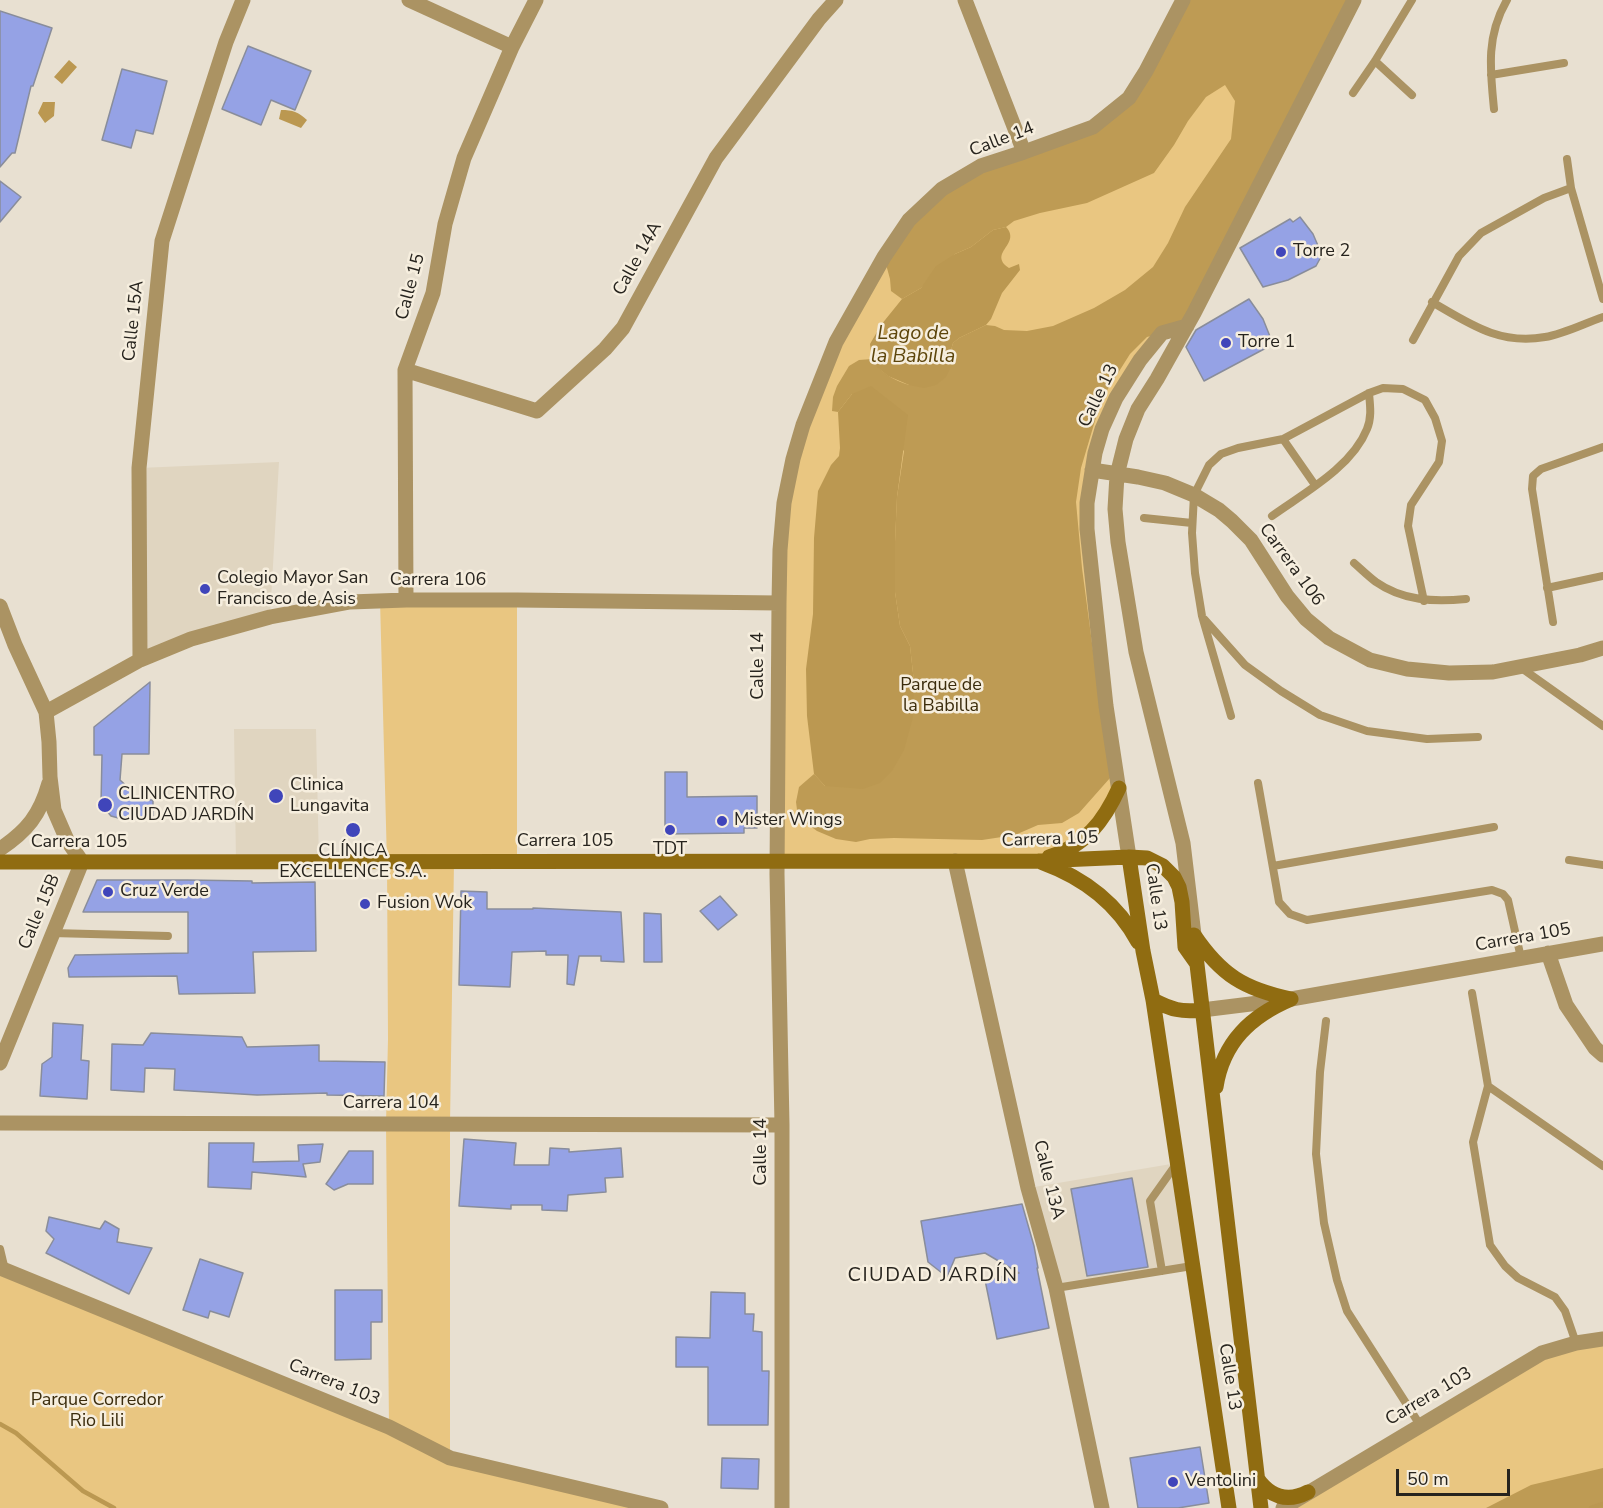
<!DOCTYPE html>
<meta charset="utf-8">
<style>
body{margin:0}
#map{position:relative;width:1603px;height:1508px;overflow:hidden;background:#e8e0d1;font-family:"Nunito Sans",sans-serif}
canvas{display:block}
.scale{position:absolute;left:1396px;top:1469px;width:114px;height:27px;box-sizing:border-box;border:3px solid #27241e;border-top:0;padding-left:8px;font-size:18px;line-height:21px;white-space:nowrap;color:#27241e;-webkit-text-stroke:4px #f6eede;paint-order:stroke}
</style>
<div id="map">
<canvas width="1603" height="1508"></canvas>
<div class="scale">50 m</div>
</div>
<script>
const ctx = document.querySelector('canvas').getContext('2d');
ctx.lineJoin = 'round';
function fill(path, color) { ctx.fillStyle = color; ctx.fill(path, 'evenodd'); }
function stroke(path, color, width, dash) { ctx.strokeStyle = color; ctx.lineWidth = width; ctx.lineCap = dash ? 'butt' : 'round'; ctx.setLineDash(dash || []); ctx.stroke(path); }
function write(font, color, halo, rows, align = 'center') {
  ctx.font = font + ' "Nunito Sans",sans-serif'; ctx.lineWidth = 5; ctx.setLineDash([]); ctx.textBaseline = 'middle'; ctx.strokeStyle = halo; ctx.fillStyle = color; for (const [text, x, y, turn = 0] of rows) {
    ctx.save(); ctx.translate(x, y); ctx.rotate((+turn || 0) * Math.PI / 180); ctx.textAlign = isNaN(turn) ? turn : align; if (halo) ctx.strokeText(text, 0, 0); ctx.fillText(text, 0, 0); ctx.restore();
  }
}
fill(new Path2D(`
 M279 462 270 617 140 660 139 468Z
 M234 729H316L319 862H236Z
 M1177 1163 1192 1266 1056 1288 1028 1188Z`), '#e0d5c0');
fill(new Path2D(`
 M1354 0 1162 333 1116 398 1087 503 1119 788 1109 809 1060 854 778 862 780 550 803 425 884 257 1024 152Z
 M380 600H517V862H454L450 1124V1458L661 1508H0V1268L389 1426 386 1124 388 1039 387 862Z
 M1603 1339V1508H1283L1542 1353Z`), '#e9c681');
fill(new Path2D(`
 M1183 0H1354L1194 313 1162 333 1147 337 1130 354 1106 392 1097 414 1081 468 1076 502 1082 568 1110 778 1079 813 1062 823 1038 825 1015 835 982 840 894 838 870 839 856 842 836 839 817 831 798 817 796 802 799 787 814 774 825 786 914 682 910 646 900 626 895 592V542L897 497 904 451 852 394 838 412 832 411 833 397 837 386 849 366 859 360 872 359C881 373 893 380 909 385L952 359 951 350 953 343 959 338 986 325 995 326 1004 330 1027 331 1053 326 1094 308 1125 290 1153 267 1168 243 1185 207 1231 139 1235 101 1225 85 1206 97 1188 121 1174 145 1154 173 1087 203 1040 213 1014 221 1006 227 993 230 971 247 955 254 921 288 902 299 891 291 890 279 884 257 942 189 1093 127 1129 98Z
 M1603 1468V1508H1486L1531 1485Z`), '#be9b54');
fill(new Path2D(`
 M69 60 77 67 62 84 54 77Z
 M43 102H55L54 116 45 123 38 113Z
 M281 110C293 110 298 112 307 120L301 128 279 119Z
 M1006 227C1022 244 987 253 1009 268L1019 264 1020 270 1002 293 991 319 986 325 959 338 953 343 951 350 950 369 946 377 936 385 924 388 909 385 888 376 877 367 872 359 870 344 881 325 902 299 921 288 936 266 955 254 971 247 993 230Z
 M871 386 908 415 897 497 895 542V592L900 626 910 646 914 682 913 717 904 750 892 771 880 783 863 789 825 786 814 774 807 716 806 669 813 614 814 538 818 491 831 465 839 456 840 448 838 412 852 394Z`), '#bb9851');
stroke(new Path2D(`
 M0 1424 16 1433 83 1491 114 1508
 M1591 1508 1603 1504`), '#bb9851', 4.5);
const building = new Path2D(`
 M0 11 52 28 33 86H31L15 153H12L0 167Z
 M248 46 311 71 295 110 271 100 261 125 222 109Z
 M122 69 167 81 153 134 136 130 131 148 102 140Z
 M0 181 21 197 0 222Z
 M1300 217 1313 234 1322 255 1316 266 1288 280 1263 287 1240 248 1290 219 1293 222Z
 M1249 299 1263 319 1271 339 1266 348 1204 381 1186 347 1196 330Z
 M150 682 149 754H122L120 780 132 791 133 800H153V819H122L111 816 101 804 102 755H94V727Z
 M665 772H687V797L757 796V828H744V833L665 834Z
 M97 880H187L252 881V883L315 882 316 951 253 952 255 993 179 994 177 976 69 977 68 968 75 955 188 953V912H83Z
 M461 891 487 892V909H533V908L621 912 624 962 601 961V956H579L574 985 567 984 568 955H546V951L512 952 510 987 459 985Z
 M720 896 737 915 718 930 700 911Z
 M644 913 661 914 662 962H644Z
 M53 1023 83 1025 81 1060 89 1061 87 1099 40 1096 42 1064 52 1057Z
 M151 1033 242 1037 247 1047 319 1045V1061L385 1062 384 1096 327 1095V1093L257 1095 174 1090 175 1069 145 1068 144 1092 111 1090 112 1044 143 1045Z
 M464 1139 516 1143 514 1165H549L550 1148 569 1149V1152L621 1148 623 1177 605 1178 606 1192 568 1195 567 1211 542 1210V1205H511V1209L459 1206Z
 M209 1143H254L253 1162 299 1161 298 1145 323 1144 320 1162 303 1164 306 1177 252 1172 251 1189 208 1187Z
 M349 1151H373V1184H348L334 1190 326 1184Z
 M1132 1178 1148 1267 1087 1276 1071 1189Z
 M1022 1204 1034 1246 1038 1268H1037L1049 1328 997 1339 985 1280 1019 1273 985 1253 955 1258 947 1277 928 1262 921 1221Z
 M49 1217 100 1229 105 1221 119 1229 117 1242 152 1248 129 1294 46 1253 54 1239 46 1231Z
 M200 1259 243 1273 229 1317 210 1311 208 1318 183 1310Z
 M335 1290H382V1322H371V1359L335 1360Z
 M711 1292 745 1293V1314H754L753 1331 762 1332V1371H769L768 1425H708V1367H676V1337L710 1338Z
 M1200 1447 1209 1503 1178 1508H1138L1130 1458Z
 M722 1458 759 1459 758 1489 721 1488Z`);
fill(building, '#95a2e5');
stroke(building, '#898d9b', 1.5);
stroke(new Path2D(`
 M1375 61 1412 95
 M1491 75 1564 63
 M1353 93 1375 61 1412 0
 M1494 109C1490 69 1486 36 1507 0
 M1567 159 1571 188 1603 299
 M1432 302C1470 324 1499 345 1545 337 1564 334 1585 323 1603 317
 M1413 340 1459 256 1481 233 1544 198 1571 188
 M1283 439 1315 485
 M1272 516C1304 493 1352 467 1367 429 1372 417 1370 405 1369 393
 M1144 518 1192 523
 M1354 563C1361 569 1368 576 1376 582 1403 601 1434 602 1466 599
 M1547 588 1603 576
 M1204 619 1245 665 1281 691 1320 715 1367 731 1427 739 1478 737
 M1553 622 1532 489 1533 476 1541 469 1603 447
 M1520 667 1603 726
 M1231 716 1202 616 1195 573 1192 533 1194 495 1209 465 1221 454 1238 448 1283 439 1369 393 1383 388 1403 389 1425 400 1435 418 1442 441 1439 462 1411 505 1408 526 1424 601
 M1258 783 1279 902 1290 914 1307 920 1492 890 1503 894 1508 900 1521 958
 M1569 860 1603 865
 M1273 866 1494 827
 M52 933 168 936
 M1472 993 1488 1086 1473 1142 1490 1245 1505 1266 1518 1278 1555 1297 1565 1311 1576 1343
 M1326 1021 1320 1072 1316 1154 1324 1223 1337 1280 1347 1311 1420 1425
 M1488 1086 1603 1166
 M0 1249 5 1270
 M1162 1271 1150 1201 1177 1163
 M1056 1288 1192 1266`), '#ab9363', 8);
stroke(new Path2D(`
 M409 0 512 47
 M965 0 1024 152
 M405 370 537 411 605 349 623 328 716 158 819 19 836 0
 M1092 470 1138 477 1165 483 1194 495 1219 510 1232 521 1251 540 1287 596 1306 619 1329 638 1370 660 1407 669 1449 673 1493 672 1580 655 1603 648
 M406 600 405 370 433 293 445 224 464 158 512 47 536 0
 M0 606 15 645 46 712 49 742 50 777 54 810 67 840 82 862 0 1063
 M140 660 139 468 162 241 226 42 243 0
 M46 712 140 660 191 639 270 617 350 602 406 600H517L779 603
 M0 849C27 831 40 815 49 783
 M1129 857 1106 706 1087 529V503L1095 453 1102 429 1116 398 1140 360 1162 333 1187 326
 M955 861 1028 1188 1056 1288 1102 1508
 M1194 935 1183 843 1136 652 1118 542 1115 509 1117 475 1126 439 1138 409 1157 379 1194 313 1354 0
 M1548 953 1566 1005 1595 1048 1603 1055
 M1202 1010 1291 999 1603 944
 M0 1123 782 1125
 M0 1268 389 1427 450 1458 661 1508
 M782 1508V1125L777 874 779 603 780 550 784 503 793 459 803 425 836 342 884 257 909 220 942 189 981 166 1024 152 1093 127 1129 98 1146 71 1183 0
 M1283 1508 1542 1353 1576 1343 1603 1339`), '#ab9363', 15);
stroke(new Path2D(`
 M1049 857C1085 846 1104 821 1119 788
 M1129 857 1143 951 1153 1000 1229 1508
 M0 862 1038 861 1129 857 1147 858 1163 866 1174 877 1179 887 1182 902 1185 947 1197 964
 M1043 863C1084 878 1117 903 1138 942
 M1194 935C1221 975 1244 989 1291 999
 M1196 956 1261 1508
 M1153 1000C1172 1010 1181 1012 1202 1010
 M1216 1087C1223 1042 1251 1016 1291 999
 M1257 1478C1270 1497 1287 1503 1308 1492`), '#906c11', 15);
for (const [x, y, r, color] of [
 [1281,252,6,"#4045ba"],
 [1226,343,6,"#4045ba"],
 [205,589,6,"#4045ba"],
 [276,796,8,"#4045ba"],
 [105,805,8,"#4045ba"],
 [722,821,6,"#4045ba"],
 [353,830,8,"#4045ba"],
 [670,830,6,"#4045ba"],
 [108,892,6,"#4045ba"],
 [365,904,6,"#4045ba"],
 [1173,1482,6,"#4045ba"]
]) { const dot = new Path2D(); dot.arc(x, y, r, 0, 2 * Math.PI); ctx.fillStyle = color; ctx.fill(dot); stroke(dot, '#f6eede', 2); }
write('18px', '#27241e', '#f6eede', [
 ["Calle 14",1002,140,-21],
 ["Calle 14A",638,259,-61],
 ["Calle 15",411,287,-75],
 ["Calle 15A",134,321,-84],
 ["Calle 13",1099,396,-64],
 ["Carrera 106",1291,565,54],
 ["Carrera 106",438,581],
 ["Calle 14",759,666,-90],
 ["Carrera 105",1050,840,-2],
 ["Carrera 105",565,842],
 ["Carrera 105",79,843],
 ["Calle 13",1155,897,82],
 ["Calle 15B",40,912,-67],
 ["Carrera 105",1523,938,-10],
 ["Carrera 104",391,1104],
 ["Calle 14",762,1152,-90],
 ["Calle 13A",1048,1180,76],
 ["Calle 13",1229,1377,81],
 ["Carrera 103",334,1383,22],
 ["Carrera 103",1429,1397,-31]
]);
write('18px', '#27241e', '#f6eede', [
 ["Torre 2",1293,252],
 ["Torre 1",1238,343],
 ["Colegio Mayor San",217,579],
 ["Francisco de Asis",217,600],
 ["Clinica",290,786],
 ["Lungavita",290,807],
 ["CLINICENTRO",118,795],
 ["CIUDAD JARDÍN",118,816],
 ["Mister Wings",734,821],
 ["TDT",670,850,"center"],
 ["CLÍNICA",353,852,"center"],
 ["EXCELLENCE S.A.",353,873,"center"],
 ["Cruz Verde",120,892],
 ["Fusion Wok",377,904],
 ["Ventolini",1185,1482]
], 'left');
write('18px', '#3b2c0c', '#f6eede', [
 ["Parque de",941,686],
 ["la Babilla",941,707],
 ["Parque Corredor",97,1401],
 ["Rio Lili",97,1422]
]);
write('italic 20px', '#5d450b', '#f6eede', [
 ["Lago de",913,334],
 ["la Babilla",913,357]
]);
ctx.letterSpacing = '1.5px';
write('20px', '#27241e', '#f6eede', [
 ["CIUDAD JARDÍN",933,1276]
]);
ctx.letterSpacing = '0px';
</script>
